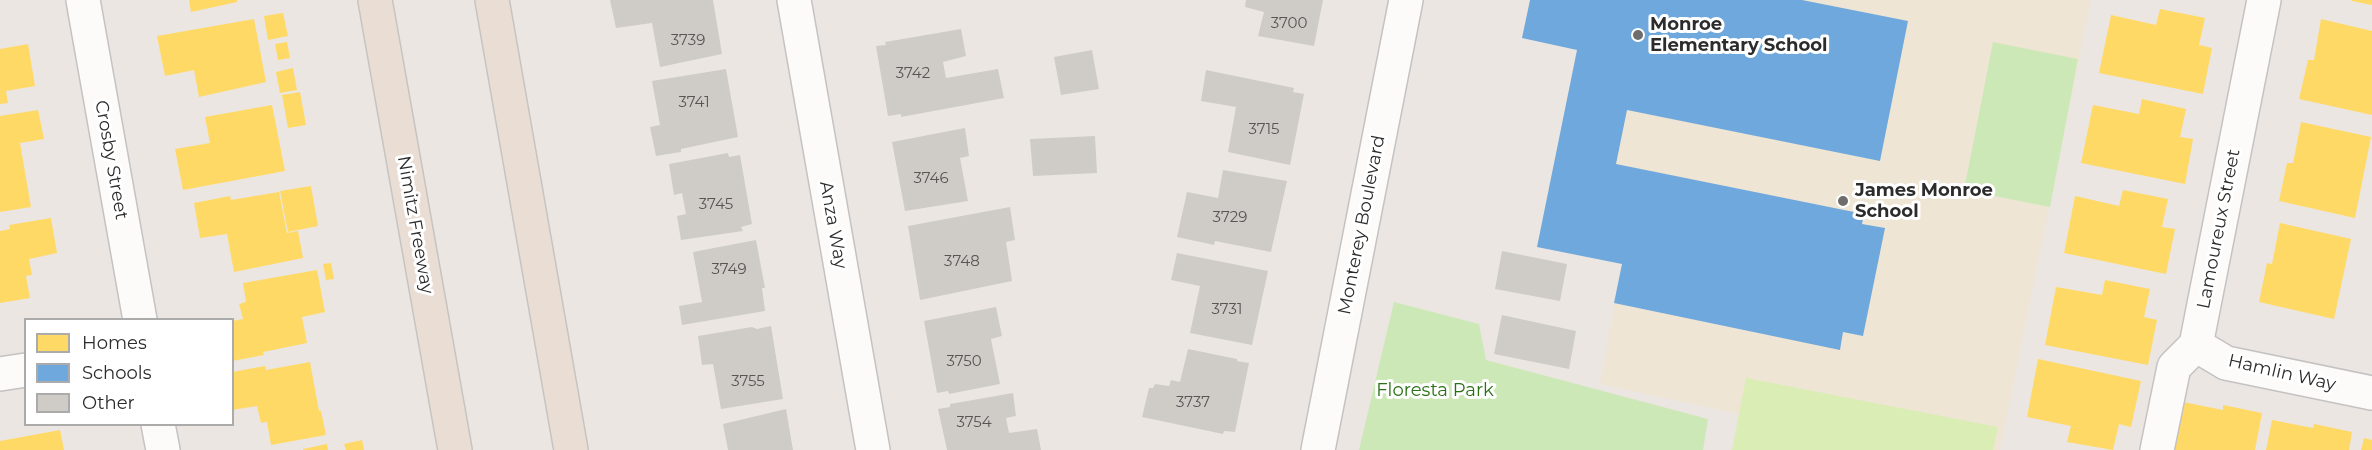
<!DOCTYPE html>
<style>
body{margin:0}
#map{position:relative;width:2372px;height:450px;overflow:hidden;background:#ebe6e1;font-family:Montserrat,sans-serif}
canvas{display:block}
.legend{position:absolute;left:24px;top:318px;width:210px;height:108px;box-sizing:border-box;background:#fff;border:2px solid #ababab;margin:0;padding:8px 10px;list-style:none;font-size:18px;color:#2c2c2c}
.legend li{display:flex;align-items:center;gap:12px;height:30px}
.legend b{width:30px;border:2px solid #ababab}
</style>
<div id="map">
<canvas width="2372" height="450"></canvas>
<ul class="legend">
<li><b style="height:16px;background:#ffd966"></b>Homes</li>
<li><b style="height:16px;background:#6fa8dc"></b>Schools</li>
<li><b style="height:16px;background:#cfccc8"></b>Other</li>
</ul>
</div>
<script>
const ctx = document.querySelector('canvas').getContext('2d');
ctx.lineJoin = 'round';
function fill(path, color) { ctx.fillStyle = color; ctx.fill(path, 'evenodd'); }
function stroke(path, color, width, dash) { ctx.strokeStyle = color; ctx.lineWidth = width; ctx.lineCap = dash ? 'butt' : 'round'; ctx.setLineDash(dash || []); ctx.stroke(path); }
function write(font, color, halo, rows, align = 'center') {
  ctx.font = font + ' Montserrat,sans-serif'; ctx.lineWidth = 6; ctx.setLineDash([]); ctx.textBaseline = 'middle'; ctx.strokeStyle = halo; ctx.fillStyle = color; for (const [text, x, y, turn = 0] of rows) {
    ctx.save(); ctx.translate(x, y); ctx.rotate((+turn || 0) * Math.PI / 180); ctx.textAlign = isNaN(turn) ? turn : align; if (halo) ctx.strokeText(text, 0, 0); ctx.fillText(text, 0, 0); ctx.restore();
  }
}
fill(new Path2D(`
 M1530 0H2091L2000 450H1732L1739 414 1600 384 1622 264 1537 247 1577 50 1522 38Z`), '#efe5d5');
fill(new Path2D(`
 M1993 42 2078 59 2050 207 1964 190Z
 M1394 302 1479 324 1486 360 1708 419 1703 450H1359Z`), '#cde8b7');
fill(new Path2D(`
 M1746 378 1998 427 1993 450H1732Z`), '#d9edb4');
fill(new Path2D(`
 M189 0H237V2L191 12Z
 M2352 0H2372V5L2352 1Z
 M2160 9 2205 18 2199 45 2212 48 2203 94 2099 73 2111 15 2156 25Z
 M283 13 288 36 268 40 264 16Z
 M254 19 266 82 199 97 194 70 165 76 157 36Z
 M2321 19 2372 31V115L2299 99 2308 60H2314Z
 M287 42 290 58 278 60 275 44Z
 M28 44 35 86 6 91 8 103 0 104V49Z
 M293 68 297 90 280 93 276 72Z
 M300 92 306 125 288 128 282 95Z
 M2142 99 2186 109 2180 137 2193 139 2185 184 2081 163 2093 105 2139 114Z
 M272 105 285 171 183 190 175 149 210 143 205 117Z
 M38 110 44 139 20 143 31 207 0 212V116Z
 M2301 122 2371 137 2355 218 2279 201 2287 163H2293Z
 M311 186 318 226 288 232 280 191Z
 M2123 190 2168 199 2162 227 2175 229 2166 274 2064 253 2075 196 2119 206Z
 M279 192 287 233 298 231 303 258 234 272 227 234 200 238 194 203 230 196 231 200Z
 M51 218 57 253 29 259 32 275 26 276 30 298 0 303V231L10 229 9 225Z
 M2280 223 2351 239 2334 319 2259 302 2267 263 2272 264Z
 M331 263 334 279 326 280 323 264Z
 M317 270 325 312 302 317 307 343 263 352 264 355 232 361V321L243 319 239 304 246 302 243 283Z
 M2105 280 2150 289 2144 317 2157 320 2148 365 2045 345 2056 287 2102 295Z
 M2038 359 2141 381 2131 427 2119 424 2113 450 2067 442 2071 426 2027 417Z
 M310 362 319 411H321L326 435 271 445 267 422 261 423 257 406 232 410V372L265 366 266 370Z
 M2183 402 2223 410V405L2262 413 2255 450H2173Z
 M2272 420 2313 428 2314 424 2352 432 2349 450H2266Z
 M60 430 64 450H0V441Z
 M2364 438 2372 440V450H2361Z
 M362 440 364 450H346L344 444Z
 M327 444 328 450H303V449Z`), '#ffd966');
fill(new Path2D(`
 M1530 0H1802L1908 21 1880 161 1627 110 1616 164 1864 214 1862 224 1885 228 1863 336 1843 332 1840 350 1614 303 1622 264 1537 247 1577 50 1522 38Z`), '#6fa8dc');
fill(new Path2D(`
 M610 0H713L722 54 660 67 652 23 616 28Z
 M1246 0H1323L1314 46 1258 36 1264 12 1245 7Z
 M961 29 966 56 943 62 946 78 998 69 1004 98 901 117V114L888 116 876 46 886 45 885 42Z
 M1092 50 1099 89 1061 95 1054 57Z
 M726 69 738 137 681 149V152L656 156 650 127 660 125 652 81Z
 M1206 70 1294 88 1293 92 1304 94 1290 165 1228 152 1236 107 1201 101Z
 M965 128 969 156 960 158 968 201 905 211 892 142Z
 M1095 136 1097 173 1033 176 1030 139Z
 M728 153 729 157 740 155 752 224 741 227 743 231 681 240 677 216 686 214 682 193 674 195 669 164Z
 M1223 170 1287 181 1271 252 1215 241 1214 245 1177 237 1187 192 1218 198Z
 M1010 207 1015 240 1006 242 1012 281 920 300 908 226Z
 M756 240 765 288H762L765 311 682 325 679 306 702 302 693 252Z
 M1502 251 1567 264 1560 301 1495 289Z
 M1177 253 1268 271 1252 345 1190 333 1200 286 1171 280Z
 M996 307 1002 336 991 339 1000 384 949 394 948 391 937 393 924 321Z
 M1502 315 1576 331 1569 369 1494 354Z
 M771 326 783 399 721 409 713 364 702 365 698 336 752 327 757 329Z
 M1188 349 1237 359V361L1249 363 1235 432 1224 431 1223 434 1142 417 1149 388H1153L1155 384 1169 386 1171 380 1180 382Z
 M1013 393 1016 416 1006 418 1009 433 1037 429 1041 450H947L938 409 950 407V404Z
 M786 409 793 450H728L723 424Z`), '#cfccc8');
const minor = new Path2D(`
 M83 0 140 320
 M794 0 873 450
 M2196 345 2226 363 2372 393
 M0 374 26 370
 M158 424 163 450
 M1318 450 1406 0
 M2157 450 2174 367 2196 345 2264 0`);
const highway = new Path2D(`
 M375 0 455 450
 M492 0 571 450`);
stroke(minor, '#c4c2c3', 36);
stroke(highway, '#c6c4c2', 36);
stroke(minor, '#fcfbfa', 33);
stroke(highway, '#e9ddd4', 33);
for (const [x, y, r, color] of [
 [1638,35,6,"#6f6d6b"],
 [1843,201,6,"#6f6d6b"]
]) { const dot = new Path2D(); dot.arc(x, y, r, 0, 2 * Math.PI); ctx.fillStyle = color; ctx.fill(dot); stroke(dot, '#fff', 2); }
write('15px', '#565655', null, [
 ["3700",1289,24],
 ["3739",688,41],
 ["3742",913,74],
 ["3741",694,103],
 ["3715",1264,130],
 ["3746",931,179],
 ["3745",716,205],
 ["3729",1230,218],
 ["3748",962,262],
 ["3749",729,270],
 ["3731",1227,310],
 ["3750",964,362],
 ["3755",748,382],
 ["3737",1193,403],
 ["3754",974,423]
]);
write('bold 18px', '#2c2c2c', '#fff', [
 ["Monroe",1650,25],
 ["Elementary School",1650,46],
 ["James Monroe",1855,191],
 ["School",1855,212]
], 'left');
write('18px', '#2c2c2c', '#fff', [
 ["Crosby Street",111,160,80],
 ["Nimitz Freeway",415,225,80],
 ["Anza Way",833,225,80],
 ["Monterey Boulevard",1362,225,-79],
 ["Lamoureux Street",2219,229,-79],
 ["Hamlin Way",2282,373,13]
]);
write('18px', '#297114', '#fff', [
 ["Floresta Park",1435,391]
]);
</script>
